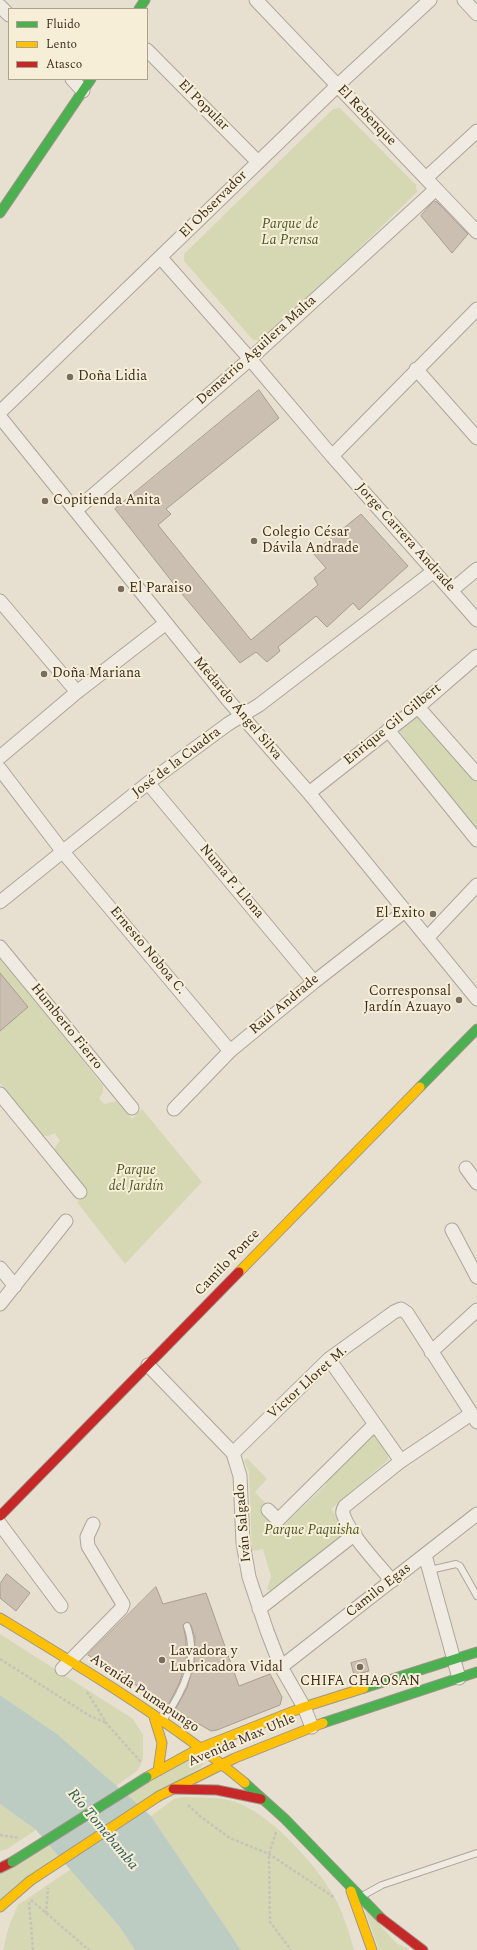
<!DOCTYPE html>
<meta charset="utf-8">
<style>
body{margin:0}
#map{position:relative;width:477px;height:1950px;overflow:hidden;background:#e7e0d1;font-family:Spectral,serif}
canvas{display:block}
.legend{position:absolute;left:8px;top:8px;width:140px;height:72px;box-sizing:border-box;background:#f7eed8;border:1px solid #ada18e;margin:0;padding:5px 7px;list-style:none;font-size:12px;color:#3d2e20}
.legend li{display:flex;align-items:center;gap:8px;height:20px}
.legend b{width:20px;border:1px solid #ada18e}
</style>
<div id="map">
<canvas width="477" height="1950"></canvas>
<ul class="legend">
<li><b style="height:5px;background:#4caf50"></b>Fluido</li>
<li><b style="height:5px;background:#ffc107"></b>Lento</li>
<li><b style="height:5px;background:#c62828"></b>Atasco</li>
</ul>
</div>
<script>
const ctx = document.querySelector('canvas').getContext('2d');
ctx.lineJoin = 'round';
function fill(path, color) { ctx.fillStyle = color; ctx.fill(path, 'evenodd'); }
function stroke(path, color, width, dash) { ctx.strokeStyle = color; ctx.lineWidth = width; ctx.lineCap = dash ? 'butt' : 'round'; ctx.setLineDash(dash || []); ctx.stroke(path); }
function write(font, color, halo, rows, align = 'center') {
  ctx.font = font + ' Spectral,serif'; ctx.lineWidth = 4; ctx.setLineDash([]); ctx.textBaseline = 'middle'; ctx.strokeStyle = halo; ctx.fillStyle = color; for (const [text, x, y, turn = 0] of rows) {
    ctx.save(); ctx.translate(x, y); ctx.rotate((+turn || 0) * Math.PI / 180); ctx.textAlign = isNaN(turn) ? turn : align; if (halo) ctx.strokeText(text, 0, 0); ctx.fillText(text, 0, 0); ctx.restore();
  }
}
fill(new Path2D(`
 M340 108 416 185 417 192 264 341 253 340 184 261V254L333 109Z
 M411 717 421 718 477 783V830L400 732V728Z
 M0 957 103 1086V1093L99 1098 104 1104 116 1101 132 1119 142 1109 202 1182 125 1264 77 1202 87 1192 55 1152V1147L60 1141 55 1133 48 1136H43L0 1083Z
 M372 1430 388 1454V1460L331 1509 348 1531 272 1592 267 1589 271 1577 263 1549 254 1551 252 1550 249 1471 244 1461 247 1458 267 1479 255 1492 268 1506 265 1510 282 1527 326 1485 322 1478Z
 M0 1634 133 1719 143 1735V1759L138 1770 116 1786 57 1734 0 1695Z
 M194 1755 204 1761 201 1767 0 1900V1872Z
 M185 1797C199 1798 214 1797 228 1800 265 1807 315 1863 334 1896 343 1913 349 1932 354 1950H241L151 1816 174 1799Z
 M0 1804 36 1830 7 1849 0 1851Z
 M71 1869 119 1926 135 1950H3L9 1926 18 1905Z
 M364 1907 396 1943 410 1950H379Z`), '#d6d7b3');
fill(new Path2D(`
 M0 1695 57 1734 151 1816 241 1950H135L119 1926 36 1830 0 1804Z`), '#bcccc2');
const building = new Path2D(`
 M434 201 437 202 468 234 452 253 421 216Z
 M259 390 279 418 166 509 171 514 158 525 251 640 318 585 314 578 326 568 313 553 361 514 408 566 359 610 353 603 327 627 316 616 278 647 280 651 267 662 256 652 240 663 177 588 115 509Z
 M0 973 28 1007 0 1031Z
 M7 1574 30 1593 16 1611 0 1598V1584Z
 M156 1587 163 1604 206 1593 239 1686 270 1674 282 1697 280 1705 217 1730 211 1731 175 1710 187 1688 194 1663 195 1638 191 1625 188 1622 183 1625 186 1639V1662L179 1684 168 1705 88 1655Z
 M366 1659 369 1671 354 1675 351 1663Z`);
fill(building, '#cbbfb2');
stroke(building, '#a89c90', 1);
const lane = new Path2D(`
 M430 1570 456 1564 460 1566 477 1596
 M164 1719C183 1691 199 1660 187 1626
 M362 1896 382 1885 477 1853`);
const street = new Path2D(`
 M256 0 477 232
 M464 0 477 14
 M0 6 9 15
 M147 50 258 162
 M72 79 83 91
 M426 178 477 131
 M161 258 250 359 332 456 477 620
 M416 369 477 438
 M0 412 337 86 430 0
 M0 417 228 700 309 793 477 999
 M332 456 477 309
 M76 510 250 359 436 189
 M452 590 477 569
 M0 601 77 692
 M418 707 477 774
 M388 730 477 840
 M0 757 77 692 166 623
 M0 769 63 852 230 1051
 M148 783 314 982
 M309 793 418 707 477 656
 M0 902 148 783 228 724 259 705 434 571
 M427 938 477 885
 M0 947 132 1108
 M0 1094 80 1192
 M174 1109 230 1051 314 982 405 911
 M466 1168 477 1183
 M452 1230 477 1277
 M0 1268 15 1286
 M0 1304 66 1221
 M431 1352 477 1310
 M329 1359 401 1461
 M148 1365 233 1453 240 1476 243 1543 249 1577 267 1631 281 1667 304 1707 312 1727
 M233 1453 329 1359 394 1312 401 1309 407 1313 477 1422
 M268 1510 278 1520 375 1424
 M0 1524 61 1606
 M425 1555 459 1678
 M392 1581C378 1564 350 1535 343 1514 342 1511 343 1509 345 1506L401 1461 471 1414
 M259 1609 355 1534
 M281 1667 477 1514
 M62 1669 121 1609 123 1604 88 1546 87 1537 93 1524`);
const fast = new Path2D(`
 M139 9 145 0
 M0 213 91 79
 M420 1087 477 1029
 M364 1688 477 1652
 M323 1723 477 1672
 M245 1783 285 1819 381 1918`);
const slow = new Path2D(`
 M239 1272 420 1087
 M0 1618C84 1669 169 1720 245 1783
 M154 1717 162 1743 158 1771
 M147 1777 200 1748 304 1707 364 1688
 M159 1796 235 1758 323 1723
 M351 1891 372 1950
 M0 1907 30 1881`);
const jam = new Path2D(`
 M0 1516 239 1272
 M173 1789 217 1790 261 1799
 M0 1868 12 1862
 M381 1918 423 1950`);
stroke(lane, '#ada599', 8);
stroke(street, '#ada599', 15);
stroke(fast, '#9c958a', 11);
stroke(slow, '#9c958a', 11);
stroke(jam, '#9c958a', 11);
stroke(new Path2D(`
 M0 1659 90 1716 107 1723
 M87 1692 107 1724 141 1762
 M188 1805 201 1817 230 1838 269 1854 335 1898
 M276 1832 269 1854 270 1922 291 1950
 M0 1835 19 1838
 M31 1900 89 1950
 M29 1902 33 1950
 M46 1914 48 1888`), '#c8c2b9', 2.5, [3, 2]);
stroke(lane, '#efebe3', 6);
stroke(street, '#efebe3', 13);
stroke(fast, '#4caf50', 9);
stroke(slow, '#ffc107', 9);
stroke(jam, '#c62828', 9);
const fastBridge = new Path2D(`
 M12 1862 147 1777`);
const slowBridge = new Path2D(`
 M30 1881 159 1796`);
stroke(fastBridge, '#9c958a', 11, []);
stroke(slowBridge, '#9c958a', 11, []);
stroke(fastBridge, '#4caf50', 9);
stroke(slowBridge, '#ffc107', 9);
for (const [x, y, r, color] of [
 [70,377,4,"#786c5e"],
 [45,501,4,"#786c5e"],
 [254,541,4,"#786c5e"],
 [121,589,4,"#786c5e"],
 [44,674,4,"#786c5e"],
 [433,914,4,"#786c5e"],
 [459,1000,4,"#786c5e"],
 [162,1660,4,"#786c5e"],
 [360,1667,4,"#786c5e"]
]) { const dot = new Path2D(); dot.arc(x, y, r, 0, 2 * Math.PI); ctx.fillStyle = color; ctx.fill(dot); stroke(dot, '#f7eed8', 1.5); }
write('14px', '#3d2e20', '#f7eed8', [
 ["El Popular",203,106,45],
 ["El Rebenque",366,116,46],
 ["El Observador",214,205,-45],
 ["Demetrio Aguilera Malta",257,351,-42],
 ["Jorge Carrera Andrade",405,538,48],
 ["Medardo Ángel Silva",237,709,50],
 ["Enrique Gil Gilbert",393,725,-39],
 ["José de la Cuadra",177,763,-37],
 ["Numa P. Llona",231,882,50],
 ["Ernesto Noboa C.",147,951,50],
 ["Raúl Andrade",285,1005,-40],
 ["Humberto Fierro",66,1027,51],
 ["Camilo Ponce",228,1263,-46],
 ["Victor Lloret M.",308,1383,-42],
 ["Iván Salgado",244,1523,-95],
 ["Camilo Egas",379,1591,-38],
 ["Avenida Pumapungo",144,1694,34],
 ["Avenida Max Uhle",242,1741,-23]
]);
write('italic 14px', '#4d5a26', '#f7eed8', [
 ["Parque de",290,225],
 ["La Prensa",290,241],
 ["Parque",136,1171],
 ["del Jardín",136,1187],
 ["Parque Paquisha",312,1531]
]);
write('14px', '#3d2e20', '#f7eed8', [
 ["Doña Lidia",78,377],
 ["Copitienda Anita",53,501],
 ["Colegio César",262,533],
 ["Dávila Andrade",262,549],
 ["El Paraiso",129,589],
 ["Doña Mariana",52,674],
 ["El Exito",425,914,"right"],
 ["Corresponsal",451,992,"right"],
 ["Jardín Azuayo",451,1008,"right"],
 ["Lavadora y",170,1652],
 ["Lubricadora Vidal",170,1668],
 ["CHIFA CHAOSAN",360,1682,"center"]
], 'left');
write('italic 15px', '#2f5d5a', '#f7eed8', [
 ["Río Tomebamba",102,1830,50]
]);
</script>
